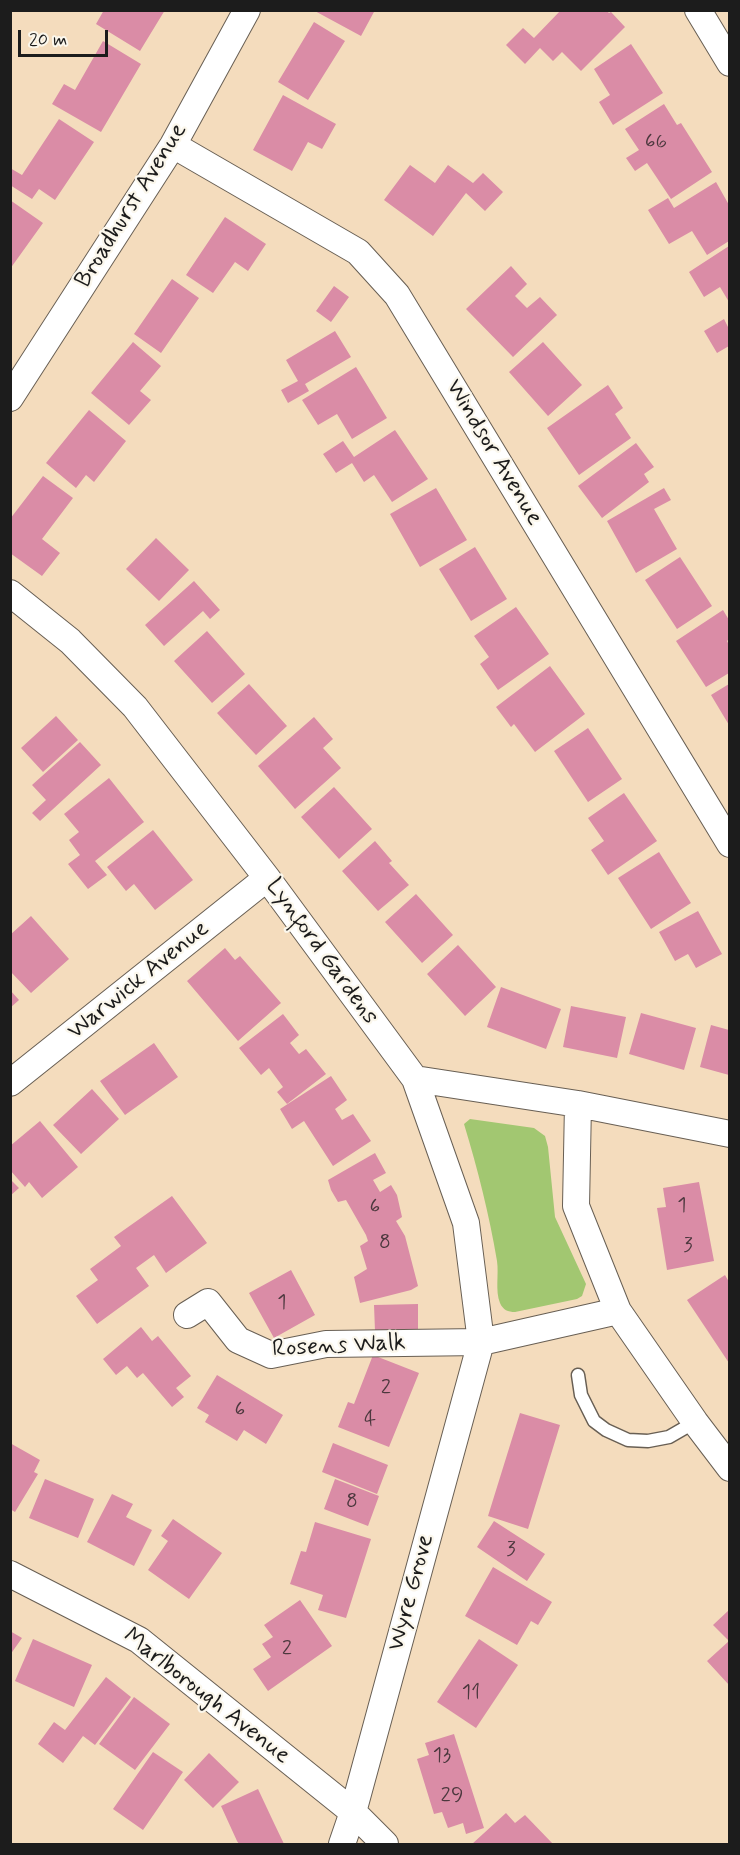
<!DOCTYPE html>
<style>
body{margin:0}
#map{position:relative;width:740px;height:1855px;overflow:hidden;background:#f4dcbd;font-family:Mynerve,sans-serif}
canvas{display:block}
.frame{position:absolute;inset:0;border:12px solid #1c1c1c;pointer-events:none}
.scale{position:absolute;left:18px;top:30px;width:90px;height:27px;box-sizing:border-box;border:3px solid #1c1c1c;border-top:0;padding-left:8px;font-size:18px;line-height:21px;white-space:nowrap;color:#1c1c1c;-webkit-text-stroke:4px #fbf7ec;paint-order:stroke}
</style>
<div id="map">
<canvas width="740" height="1855"></canvas>
<div class="frame"></div>
<div class="scale">20 m</div>
</div>
<script>
const ctx = document.querySelector('canvas').getContext('2d');
ctx.lineJoin = 'round';
function fill(path, color) { ctx.fillStyle = color; ctx.fill(path, 'evenodd'); }
function stroke(path, color, width, dash) { ctx.strokeStyle = color; ctx.lineWidth = width; ctx.lineCap = dash ? 'butt' : 'round'; ctx.setLineDash(dash || []); ctx.stroke(path); }
function write(font, color, halo, rows, align = 'center') {
  ctx.font = font + ' Mynerve,sans-serif'; ctx.lineWidth = 4.5; ctx.setLineDash([]); ctx.textBaseline = 'middle'; ctx.strokeStyle = halo; ctx.fillStyle = color; for (const [text, x, y, turn = 0] of rows) {
    ctx.save(); ctx.translate(x, y); ctx.rotate((+turn || 0) * Math.PI / 180); ctx.textAlign = isNaN(turn) ? turn : align; if (halo) ctx.strokeText(text, 0, 0); ctx.fillText(text, 0, 0); ctx.restore();
  }
}
fill(new Path2D(`
 M470 1119 534 1128 545 1136 548 1147 555 1217 586 1284 582 1296 577 1299 515 1312C508 1312 503 1310 500 1303 495 1291 499 1274 497 1261 489 1214 478 1170 464 1124Z`), '#a2c771');
fill(new Path2D(`
 M104 10H165L140 51 96 24Z
 M313 10H375L361 36Z
 M561 10H606L609 13 611 12 625 27 581 71 562 52 553 61 540 48 525 64 506 45 523 28 534 38Z
 M314 22 345 41 308 100 278 82Z
 M103 41 141 64 101 132 52 104 64 84 75 90Z
 M631 44 663 93 613 125 599 102 610 95 594 69Z
 M283 95 336 124 322 149 308 142 292 171 253 150Z
 M664 104 677 125 681 123 712 172 671 199 647 163 635 171 626 158 639 150 625 129Z
 M59 119 94 142 55 200 39 189 32 199 10 185V168L22 175Z
 M410 165 435 183 448 165 473 183 483 173 503 192 485 211 466 193 433 236 384 200Z
 M716 182 729 205V241L707 255 692 231 669 244 648 210 668 198 674 208Z
 M10 200 43 223 10 269Z
 M225 217 266 244 248 271 235 262 213 293 186 275Z
 M729 246V302L720 287 704 297 689 272Z
 M511 266 527 284 515 296 527 308 540 297 557 315 513 357 466 309Z
 M172 279 199 298 161 353 134 334Z
 M334 286 349 297 331 322 316 311Z
 M724 319 729 329V346L717 353 704 331Z
 M335 331 351 357 305 384 309 391 288 403 281 390 298 381 286 360Z
 M133 342 161 366 140 391 151 400 129 425 91 393Z
 M543 342 582 385 548 416 509 372Z
 M356 367 387 418 352 439 337 414 318 425 302 400Z
 M608 385 623 408 615 414 631 438 579 475 547 428Z
 M89 410 126 441 94 482 86 475 76 488 46 463Z
 M395 430 428 479 392 502 374 475 364 482 352 463 336 473 323 454 343 441 354 457Z
 M636 443 654 467 644 474 649 482 602 518 578 486Z
 M43 476 73 498 42 539 60 553 42 576 10 553V519Z
 M436 488 467 540 420 567 390 514Z
 M664 488 671 500 654 509 677 549 636 573 607 521Z
 M156 538 189 570 159 601 126 569Z
 M475 547 507 599 471 621 439 569Z
 M680 557 712 606 677 629 645 580Z
 M194 581 220 610 210 619 203 611 164 646 145 625Z
 M516 607 549 654 498 690 480 664 489 657 474 636Z
 M723 610 729 620V639L727 641 729 645V673L706 687 676 641Z
 M207 631 245 674 212 703 174 661Z
 M550 666 585 714 535 752 514 724 511 727 496 707Z
 M249 684 287 726 256 755 217 713Z
 M729 684V725L711 695Z
 M56 716 78 740 43 772 21 748Z
 M314 717 333 739 323 748 341 768 295 809 258 766Z
 M588 728 622 779 588 802 554 751Z
 M80 742 101 765 40 821 32 813 46 800 32 785Z
 M109 778 144 822 95 861 107 875 88 889 68 864 80 855 69 840 79 832 64 814Z
 M334 787 372 829 339 859 301 817Z
 M624 793 657 841 608 875 591 850 604 841 588 818Z
 M153 830 193 880 155 910 134 884 126 891 107 867Z
 M375 841 392 861 389 863 409 885 378 911 342 871Z
 M659 852 691 903 651 929 618 878Z
 M416 894 453 935 422 963 385 922Z
 M698 911 722 954 696 968 688 954 675 961 659 932Z
 M31 916 69 959 31 993 10 971V935Z
 M458 945 496 987 465 1016 427 974Z
 M225 948 235 960 240 956 281 1003 238 1041 187 981Z
 M501 987 561 1009 546 1049 487 1027Z
 M10 990 19 1000 10 1008Z
 M571 1006 626 1017 617 1058 563 1047Z
 M641 1013 696 1028 684 1070 629 1054Z
 M283 1014 299 1035 290 1043 299 1054 306 1049 326 1074 287 1104 277 1092 283 1087 269 1068 261 1075 239 1048Z
 M711 1025 729 1030V1075L700 1067Z
 M154 1043 178 1077 125 1115 100 1081Z
 M331 1076 347 1100 335 1109 342 1120 353 1114 371 1141 333 1166 304 1121 292 1129 280 1109Z
 M92 1089 119 1119 81 1154 53 1125Z
 M40 1121 78 1167 42 1198 29 1182 25 1187 10 1170V1146Z
 M375 1153 386 1173 373 1180 380 1192 391 1185 397 1195 402 1217 396 1221 405 1236 418 1286 411 1290 360 1303 354 1277 367 1269 360 1246 368 1241 366 1235 346 1200 338 1202 331 1190 328 1180Z
 M10 1179 19 1188 10 1196Z
 M699 1182 714 1261 667 1270 657 1208 666 1207 663 1188Z
 M172 1196 207 1243 166 1273 154 1255 136 1268 149 1286 97 1324 76 1296 98 1280 90 1269 121 1246 114 1237Z
 M291 1270 315 1315 274 1338 249 1293Z
 M725 1275 729 1282V1363L687 1300Z
 M418 1304V1329L375 1331 374 1305Z
 M141 1327 152 1341 158 1336 191 1376 176 1388 184 1397 172 1407 143 1373 137 1378 127 1366 116 1375 103 1359Z
 M373 1355 419 1373 389 1447 338 1427 348 1402 354 1404Z
 M217 1375 283 1415 266 1444 244 1430 237 1441 205 1422 209 1415 197 1408Z
 M520 1413 560 1425 528 1529 488 1516Z
 M10 1443 40 1460 34 1472 38 1474 15 1512 10 1509Z
 M333 1443 388 1465 377 1494 322 1472Z
 M45 1479 94 1499 78 1538 29 1518Z
 M335 1479 379 1496 368 1526 324 1509Z
 M112 1494 133 1504 126 1517 152 1530 134 1566 87 1542Z
 M173 1519 222 1553 189 1599 148 1570 168 1541 161 1536Z
 M494 1521 545 1554 527 1581 477 1547Z
 M315 1522 371 1539 346 1618 318 1610 323 1595 290 1584 301 1551 306 1552Z
 M493 1567 552 1602 538 1625 531 1621 517 1645 465 1616Z
 M300 1600 332 1646 268 1691 253 1669 271 1657 262 1644 273 1637 264 1625Z
 M729 1610V1685L707 1661 729 1641 713 1625Z
 M10 1631 22 1638 10 1655Z
 M33 1639 92 1665 74 1707 15 1681Z
 M479 1639 518 1665 476 1728 437 1702Z
 M106 1677 131 1697 95 1745 83 1736 63 1763 38 1744 54 1722 65 1730Z
 M134 1697 170 1724 135 1770 99 1744Z
 M454 1734 484 1828 466 1834 463 1823 448 1828 442 1812 434 1814 417 1759 429 1755 425 1743Z
 M153 1752 183 1772 143 1830 113 1809Z
 M209 1753 239 1782 213 1808 184 1780Z
 M258 1789 273 1821 284 1844H239L237 1841 221 1806Z
 M506 1813 515 1823 525 1815 553 1844H472Z`), '#da8ca6');
const service = new Path2D(`
 M578 1375 581 1395 594 1421 606 1430 628 1440 648 1441 669 1437 695 1422`);
const minor = new Path2D(`
 M698 10 730 63
 M173 145 358 252 397 295 730 844
 M10 398 173 145 247 10
 M10 593 70 641 135 707 267 878 415 1079 578 1104 730 1134
 M415 1079 466 1223 481 1342 618 1311
 M10 1083 267 878
 M578 1104 576 1206 618 1311 695 1422 730 1468
 M187 1315 208 1302 238 1340 271 1355 326 1344 481 1342 353 1812 342 1844
 M10 1574 139 1640 353 1812 385 1844`);
stroke(service, '#685f54', 15);
stroke(minor, '#685f54', 28);
stroke(service, '#fff', 12);
stroke(minor, '#fff', 26);
write('21px', '#4c383e', null, [
 ["66",656,143],
 ["1",682,1207],
 ["6",375,1208],
 ["8",385,1244],
 ["3",688,1247],
 ["1",282,1304],
 ["2",386,1389],
 ["6",240,1411],
 ["4",370,1421],
 ["8",352,1503],
 ["3",511,1551],
 ["2",287,1650],
 ["11",471,1694],
 ["13",442,1757],
 ["29",452,1797]
]);
write('24px', '#1c1c1c', '#fbf7ec', [
 ["Broadhurst Avenue",132,206,-58],
 ["Windsor Avenue",493,453,59],
 ["Lynford Gardens",321,952,54],
 ["Warwick Avenue",139,981,-39],
 ["Rosens Walk",339,1347,-3],
 ["Wyre Grove",412,1593,-75],
 ["Marlborough Avenue",206,1697,38]
]);
</script>
